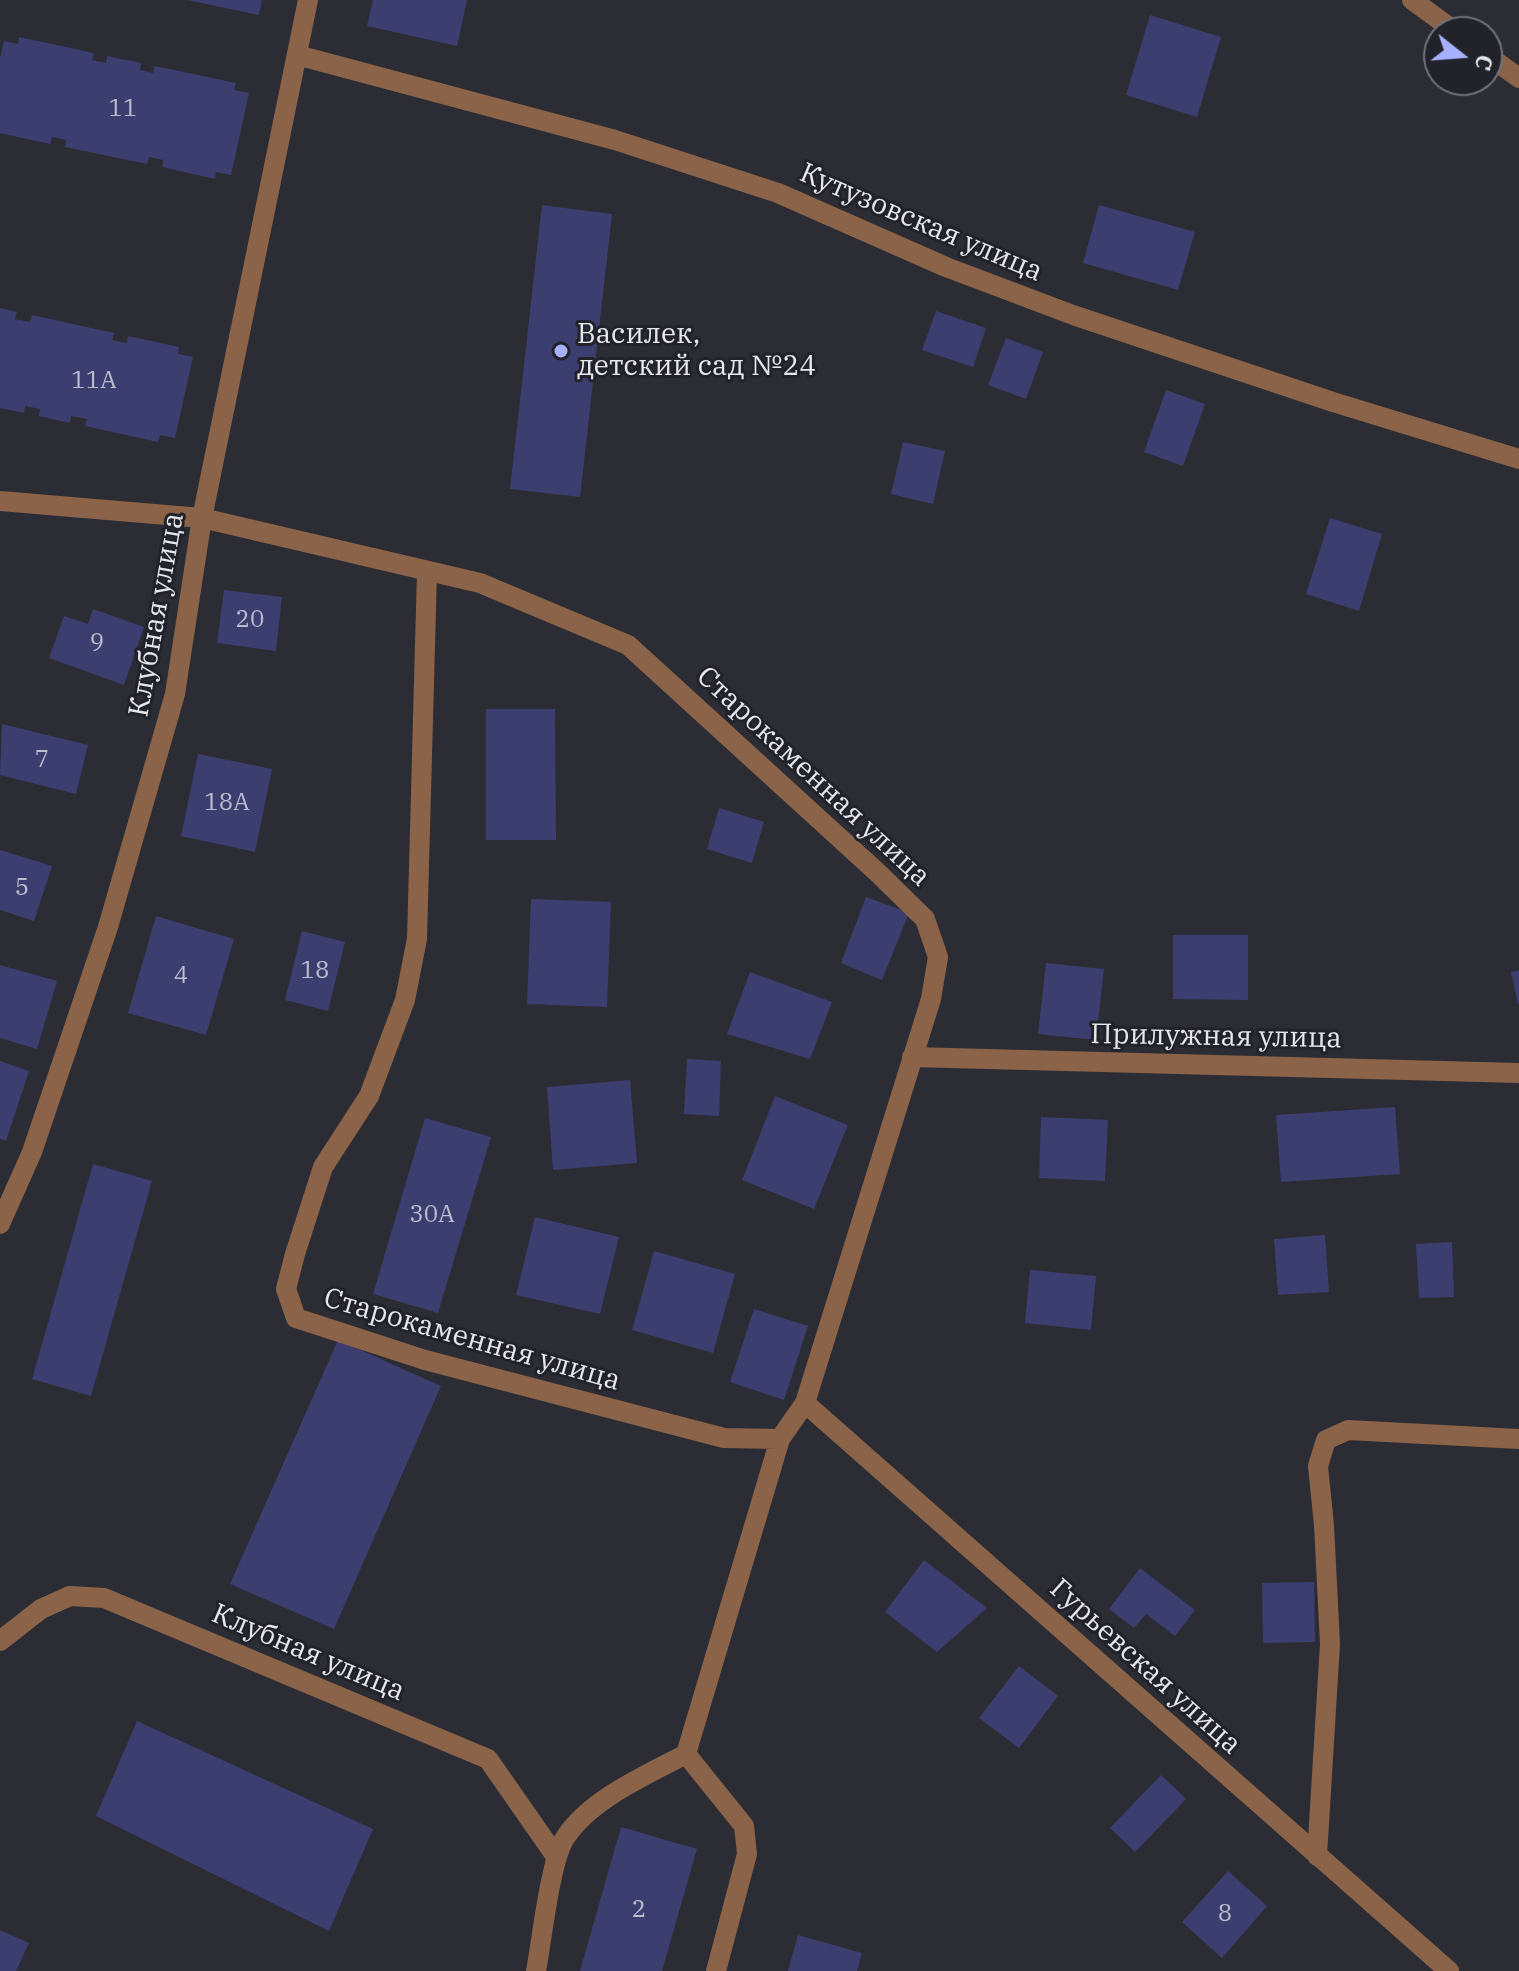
<!DOCTYPE html>
<meta charset="utf-8">
<style>
body{margin:0}
#map{position:relative;width:1519px;height:1971px;overflow:hidden;background:#2c2c34;font-family:"IBM Plex Serif",serif}
canvas{display:block}
.north{position:absolute;left:1423px;top:16px;width:80px;height:80px;box-sizing:border-box;background:#22222a;border:2px solid #707178;border-radius:50%;rotate:107deg;font-size:22px;font-weight:700;line-height:32px;text-align:center;color:#e6e7ed}
.north::after{content:'';display:block;margin:auto;width:28px;height:36px;background:#a7b0fc;clip-path:polygon(50% 0,100% 100%,50% 72%,0 100%)}
</style>
<div id="map">
<canvas width="1519" height="1971"></canvas>
<div class="north">С</div>
</div>
<script>
const ctx = document.querySelector('canvas').getContext('2d');
ctx.lineJoin = 'round';
function fill(path, color) { ctx.fillStyle = color; ctx.fill(path, 'evenodd'); }
function stroke(path, color, width, dash) { ctx.strokeStyle = color; ctx.lineWidth = width; ctx.lineCap = dash ? 'butt' : 'round'; ctx.setLineDash(dash || []); ctx.stroke(path); }
function write(font, color, halo, rows, align = 'center') {
  ctx.font = font + ' "IBM Plex Serif",serif'; ctx.lineWidth = 6; ctx.setLineDash([]); ctx.textBaseline = 'middle'; ctx.strokeStyle = halo; ctx.fillStyle = color; for (const [text, x, y, turn = 0] of rows) {
    ctx.save(); ctx.translate(x, y); ctx.rotate((+turn || 0) * Math.PI / 180); ctx.textAlign = isNaN(turn) ? turn : align; if (halo) ctx.strokeText(text, 0, 0); ctx.fillText(text, 0, 0); ctx.restore();
  }
}
fill(new Path2D(`
 M187 0H262L259 15Z
 M373 0H467L457 46 367 26Z
 M1150 15 1221 37 1197 117 1126 95Z
 M19 37 94 53 92 60 106 63 107 56 141 63 140 70 153 73 155 66 236 83 234 90 249 93 231 175 216 172 215 179 162 167 163 160 149 157 147 164 65 147 66 140 52 137 50 144 0 133V58L4 41 18 44Z
 M542 205 612 214 580 497 510 489Z
 M1099 205 1195 232 1178 290 1083 263Z
 M0 308 17 312 15 319 30 322 32 315 114 333 112 340 127 343 128 336 179 347 178 354 193 357 175 438 160 435 158 442 85 426 87 419 71 416 70 423 39 416 40 409 25 406 24 413 0 408Z
 M936 311 986 328 973 367 922 350Z
 M1006 338 1043 352 1026 399 988 385Z
 M1166 390 1205 404 1183 466 1144 452Z
 M903 442 945 451 933 504 891 494Z
 M1330 518 1382 534 1359 611 1306 594Z
 M224 590 282 597 276 651 217 643Z
 M93 609 144 627 124 685 49 658 64 616 88 624Z
 M486 709H555L556 840H486Z
 M2 724 88 745 76 794 0 775Z
 M198 754 272 769 255 852 181 836Z
 M719 808 764 822 752 863 707 849Z
 M0 850 52 866 34 921 0 910Z
 M866 897 909 913 882 980 841 963Z
 M531 899 611 902 607 1007 527 1004Z
 M156 916 234 939 206 1035 128 1013Z
 M302 931 345 942 328 1011 285 1000Z
 M1173 935H1248V1000L1173 999Z
 M1046 963 1104 969 1096 1040 1038 1034Z
 M0 965 57 981 37 1049 0 1038Z
 M1519 970V1003L1518 1004 1511 972Z
 M750 972 832 1002 810 1059 727 1034Z
 M687 1059 721 1061 719 1116 684 1114Z
 M0 1061 29 1071 6 1141 0 1139Z
 M630 1080 637 1163 553 1170 547 1087Z
 M775 1096 848 1125 814 1209 742 1180Z
 M1395 1107 1400 1174 1281 1182 1276 1115Z
 M1041 1117 1108 1120 1105 1181 1039 1178Z
 M425 1118 491 1137 438 1313 373 1294Z
 M93 1164 152 1181 91 1396 32 1379Z
 M535 1217 619 1237 600 1314 516 1295Z
 M1325 1235 1329 1292 1278 1295 1274 1239Z
 M1452 1242 1454 1297 1419 1298 1416 1244Z
 M654 1251 735 1274 713 1353 632 1330Z
 M1030 1270 1096 1276 1091 1330 1025 1323Z
 M754 1309 808 1326 784 1400 730 1382Z
 M338 1340 441 1386 334 1629 230 1584Z
 M924 1560 987 1608 937 1652 885 1612Z
 M1140 1568 1195 1610 1175 1636 1146 1614 1134 1628 1109 1609Z
 M1314 1582 1315 1642 1263 1643 1262 1583Z
 M1019 1666 1058 1696 1019 1748 979 1718Z
 M137 1721 373 1829 329 1931 96 1816Z
 M1161 1775 1186 1799 1135 1852 1110 1828Z
 M621 1827 697 1849 662 1971H580Z
 M1228 1871 1267 1906 1222 1958 1182 1922Z
 M0 1930 29 1943 16 1971H0Z
 M798 1935 862 1953 857 1971H788Z`), '#3d3e70');
stroke(new Path2D(`
 M1412 0 1456 32
 M297 55 615 140 778 193 946 267 1073 315 1333 402 1519 459
 M1487 55 1519 78
 M0 501 202 518 480 583 628 645 878 873 925 919 938 957 931 999 805 1403 780 1439 686 1754 744 1826 747 1854 716 1971
 M427 572 417 939 405 1000 369 1096 323 1167 295 1254 286 1289 296 1318 425 1360 724 1438 780 1439
 M912 1057 1519 1073
 M0 1224 32 1152 108 927 175 694 202 518 308 0
 M805 1403 1449 1971
 M0 1641 41 1609 70 1596 104 1598 488 1759 557 1858
 M1317 1856 1330 1644 1324 1525 1318 1466 1326 1440 1348 1430 1519 1439
 M536 1971C542 1940 550 1861 565 1838 590 1799 647 1775 686 1754`), '#8a6348', 20);
for (const [x, y, r, color] of [
 [561,351,8,"#a7b0fc"]
]) { const dot = new Path2D(); dot.arc(x, y, r, 0, 2 * Math.PI); ctx.fillStyle = color; ctx.fill(dot); stroke(dot, '#22222a', 3); }
write('24px', '#bcbdce', null, [
 ["11",123,109],
 ["11А",94,381],
 ["20",250,620],
 ["9",97,643],
 ["7",42,760],
 ["18А",227,803],
 ["5",22,888],
 ["18",315,971],
 ["4",181,976],
 ["30А",432,1215],
 ["2",639,1910],
 ["8",1225,1914]
]);
write('28px', '#e6e7ed', '#22222a', [
 ["Кутузовская улица",921,223,23],
 ["Клубная улица",157,615,-80],
 ["Старокаменная улица",813,777,43],
 ["Прилужная улица",1216,1037,1],
 ["Старокаменная улица",472,1340,16],
 ["Клубная улица",308,1653,23],
 ["Гурьевская улица",1145,1667,42]
]);
write('28px', '#e6e7ed', '#22222a', [
 ["Василек,",577,335],
 ["детский сад №24",577,367]
], 'left');
</script>
